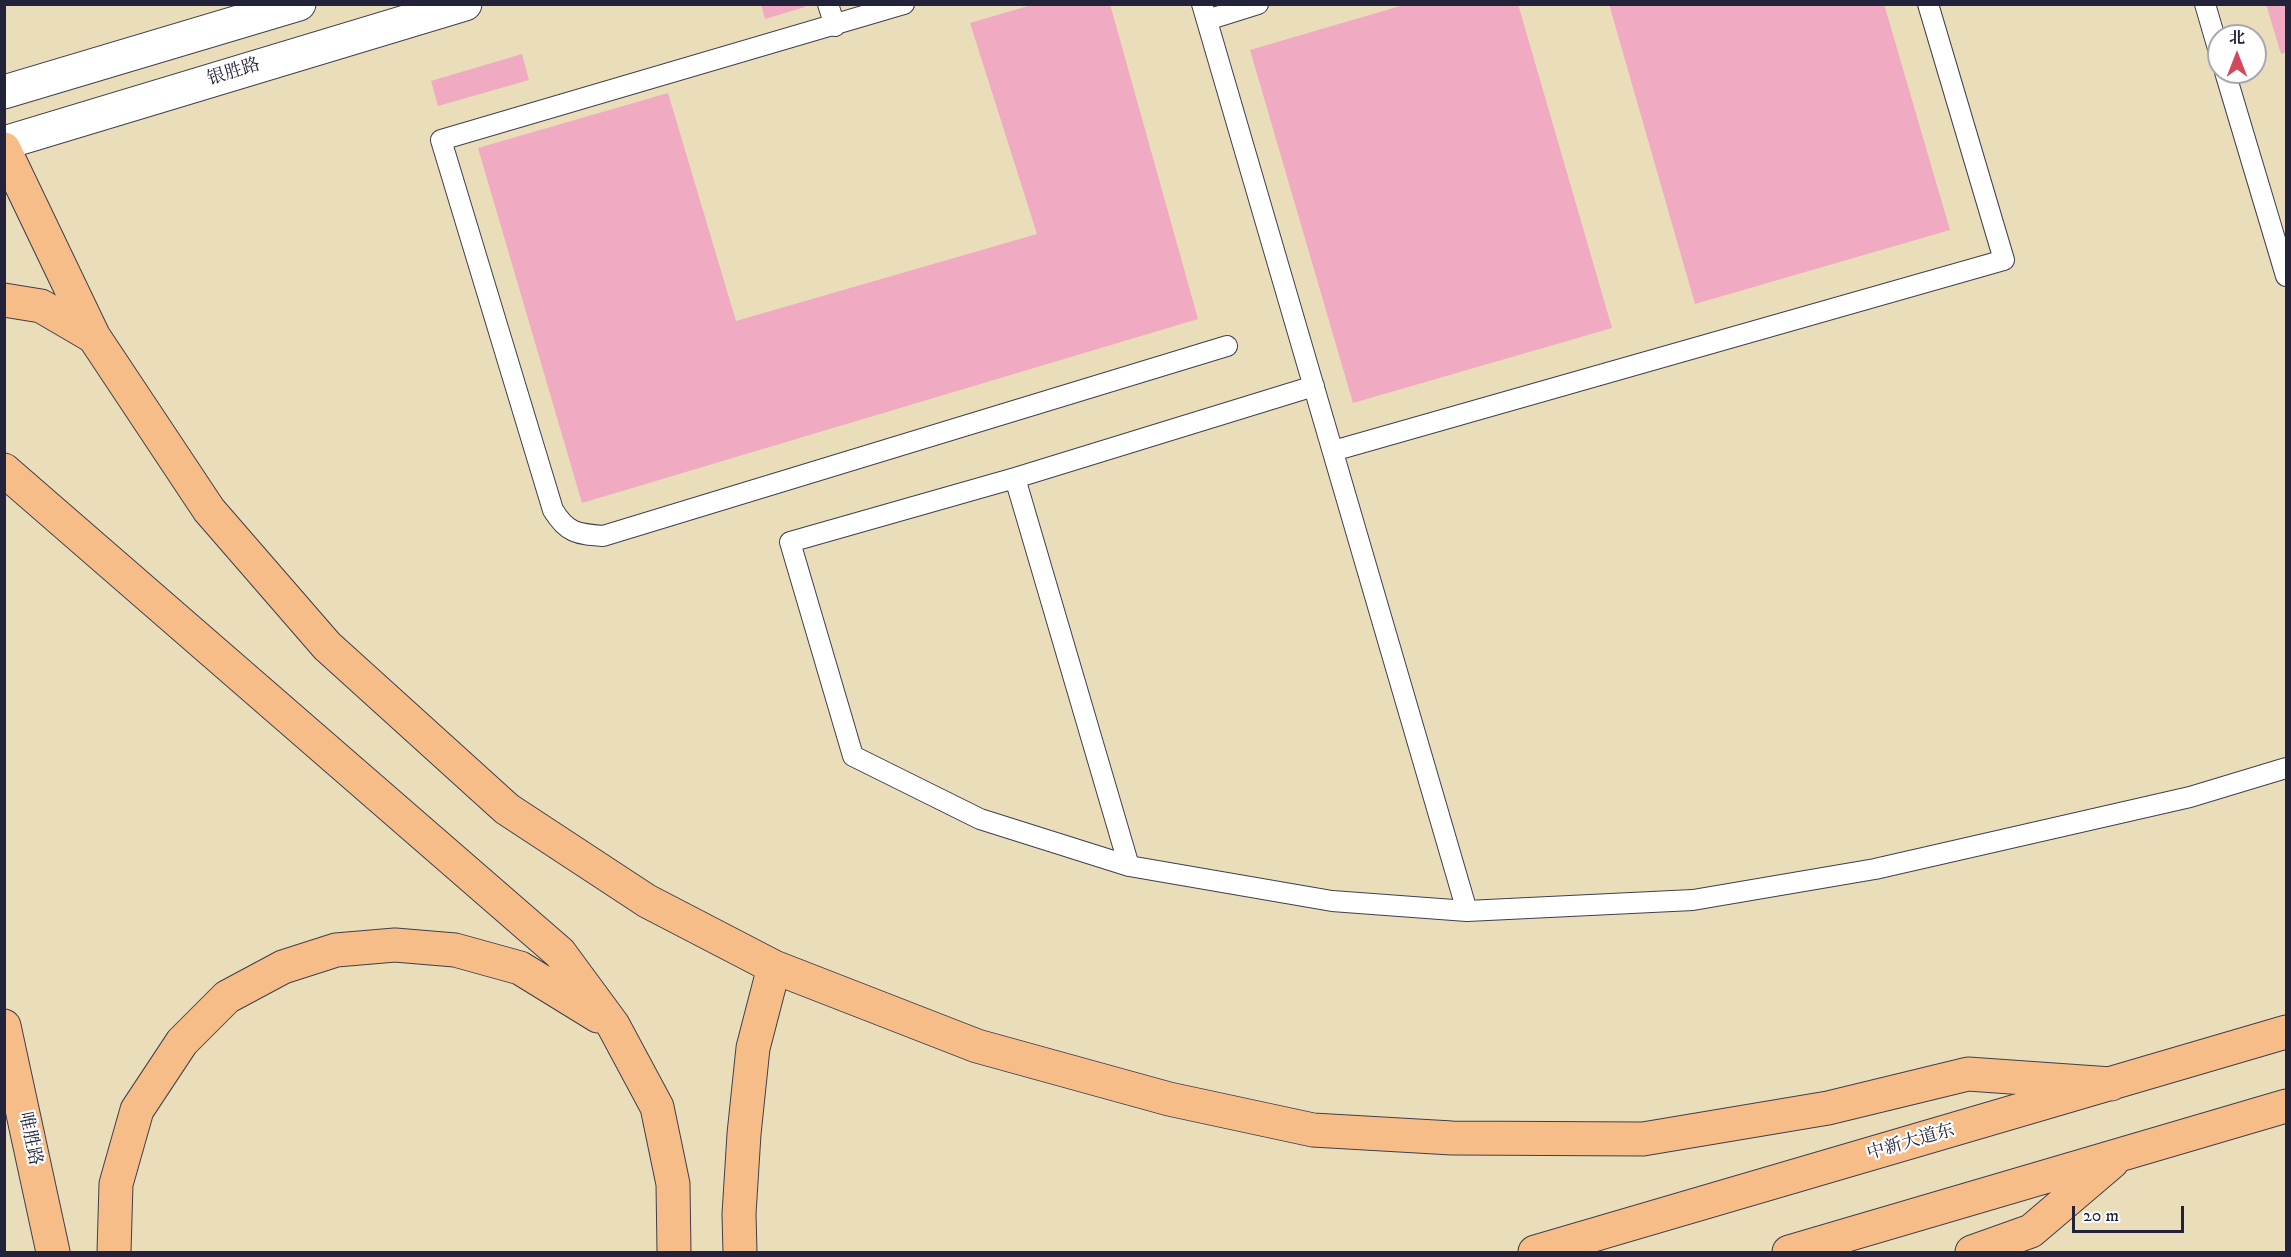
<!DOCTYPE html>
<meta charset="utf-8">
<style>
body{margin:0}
#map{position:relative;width:2291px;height:1257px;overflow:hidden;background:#e9deb9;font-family:"IM FELL DW Pica","Noto Serif SC",serif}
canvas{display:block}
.frame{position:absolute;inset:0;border:6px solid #22223b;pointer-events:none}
.north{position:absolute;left:2207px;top:24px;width:60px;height:60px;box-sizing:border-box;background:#fff;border:2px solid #a7a7b1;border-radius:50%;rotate:0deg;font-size:16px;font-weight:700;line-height:24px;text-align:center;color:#22223b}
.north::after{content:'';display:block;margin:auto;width:21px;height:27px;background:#d1495b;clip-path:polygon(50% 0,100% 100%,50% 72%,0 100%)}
.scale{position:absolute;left:2072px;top:1206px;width:112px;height:27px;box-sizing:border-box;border:3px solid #22223b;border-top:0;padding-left:8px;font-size:18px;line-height:21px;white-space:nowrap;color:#22223b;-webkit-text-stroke:4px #fff;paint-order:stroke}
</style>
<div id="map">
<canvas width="2291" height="1257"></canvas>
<div class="frame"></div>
<div class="north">北</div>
<div class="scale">20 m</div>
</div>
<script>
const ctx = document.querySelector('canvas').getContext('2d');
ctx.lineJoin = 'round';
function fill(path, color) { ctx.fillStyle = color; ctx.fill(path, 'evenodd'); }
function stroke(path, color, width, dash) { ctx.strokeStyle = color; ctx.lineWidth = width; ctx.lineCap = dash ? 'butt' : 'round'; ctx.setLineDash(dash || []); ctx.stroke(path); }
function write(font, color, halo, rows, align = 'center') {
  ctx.font = font + ' "IM FELL DW Pica","Noto Serif SC",serif'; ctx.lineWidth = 4.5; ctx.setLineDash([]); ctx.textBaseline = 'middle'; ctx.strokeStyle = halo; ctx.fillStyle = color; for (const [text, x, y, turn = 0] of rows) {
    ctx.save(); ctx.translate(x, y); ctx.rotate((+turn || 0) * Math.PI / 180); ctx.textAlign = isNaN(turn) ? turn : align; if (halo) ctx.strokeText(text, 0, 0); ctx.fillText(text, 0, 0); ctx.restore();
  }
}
fill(new Path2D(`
 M761 4H805V7L765 19Z
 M1035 4H1110L1198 319 582 503 478 148 668 93 736 321 1037 234 970 23Z
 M1407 4H1518L1612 328 1353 403 1250 50Z
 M1609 4H1884L1950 230 1695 304Z
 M2266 4H2286V52L2281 54Z
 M522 54 529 80 438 106 431 81Z`), '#f0aac1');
const service = new Path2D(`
 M828 4 835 26
 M904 4 441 140 553 510C567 533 577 534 603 536L1227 346
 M1202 4 1467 911
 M2205 4 2219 52
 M1207 20 1258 4
 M2225 72 2286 276
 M1314 386 1015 478 790 542 853 756 980 819 1129 866 1332 901 1467 911 1693 900 1875 869 2190 797 2286 768
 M1333 451 2004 260 1928 4
 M1015 478 1129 866`);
const tertiary = new Path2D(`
 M4 92 299 4
 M4 143 465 4`);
const primary = new Path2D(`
 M4 149 94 337 209 510 327 646 507 809 647 901 774 967 977 1046 1169 1099 1313 1130 1452 1138 1643 1139 1828 1108 1968 1074 2111 1084
 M4 300 41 306 94 337
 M4 470 560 953 613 1025 657 1107 673 1184 674 1252
 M4 1026 53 1252
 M114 1252 116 1184 137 1110 182 1042 227 997 283 967 336 950 395 945 455 950 520 968 598 1016
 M740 1252 739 1214 744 1134 753 1048 774 967
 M1535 1252 2286 1032
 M1789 1252 2286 1106
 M1972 1252 2031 1231 2112 1162`);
stroke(service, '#403e4e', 22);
stroke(tertiary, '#403e4e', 35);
stroke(primary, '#403e4e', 35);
stroke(service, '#fff', 20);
stroke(tertiary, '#fff', 33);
stroke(primary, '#f7bd88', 33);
write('18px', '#22223b', '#fff', [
 ["银胜路",234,73,-17],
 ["唯胜路",29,1139,78],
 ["中新大道东",1911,1143,-16]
]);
</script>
